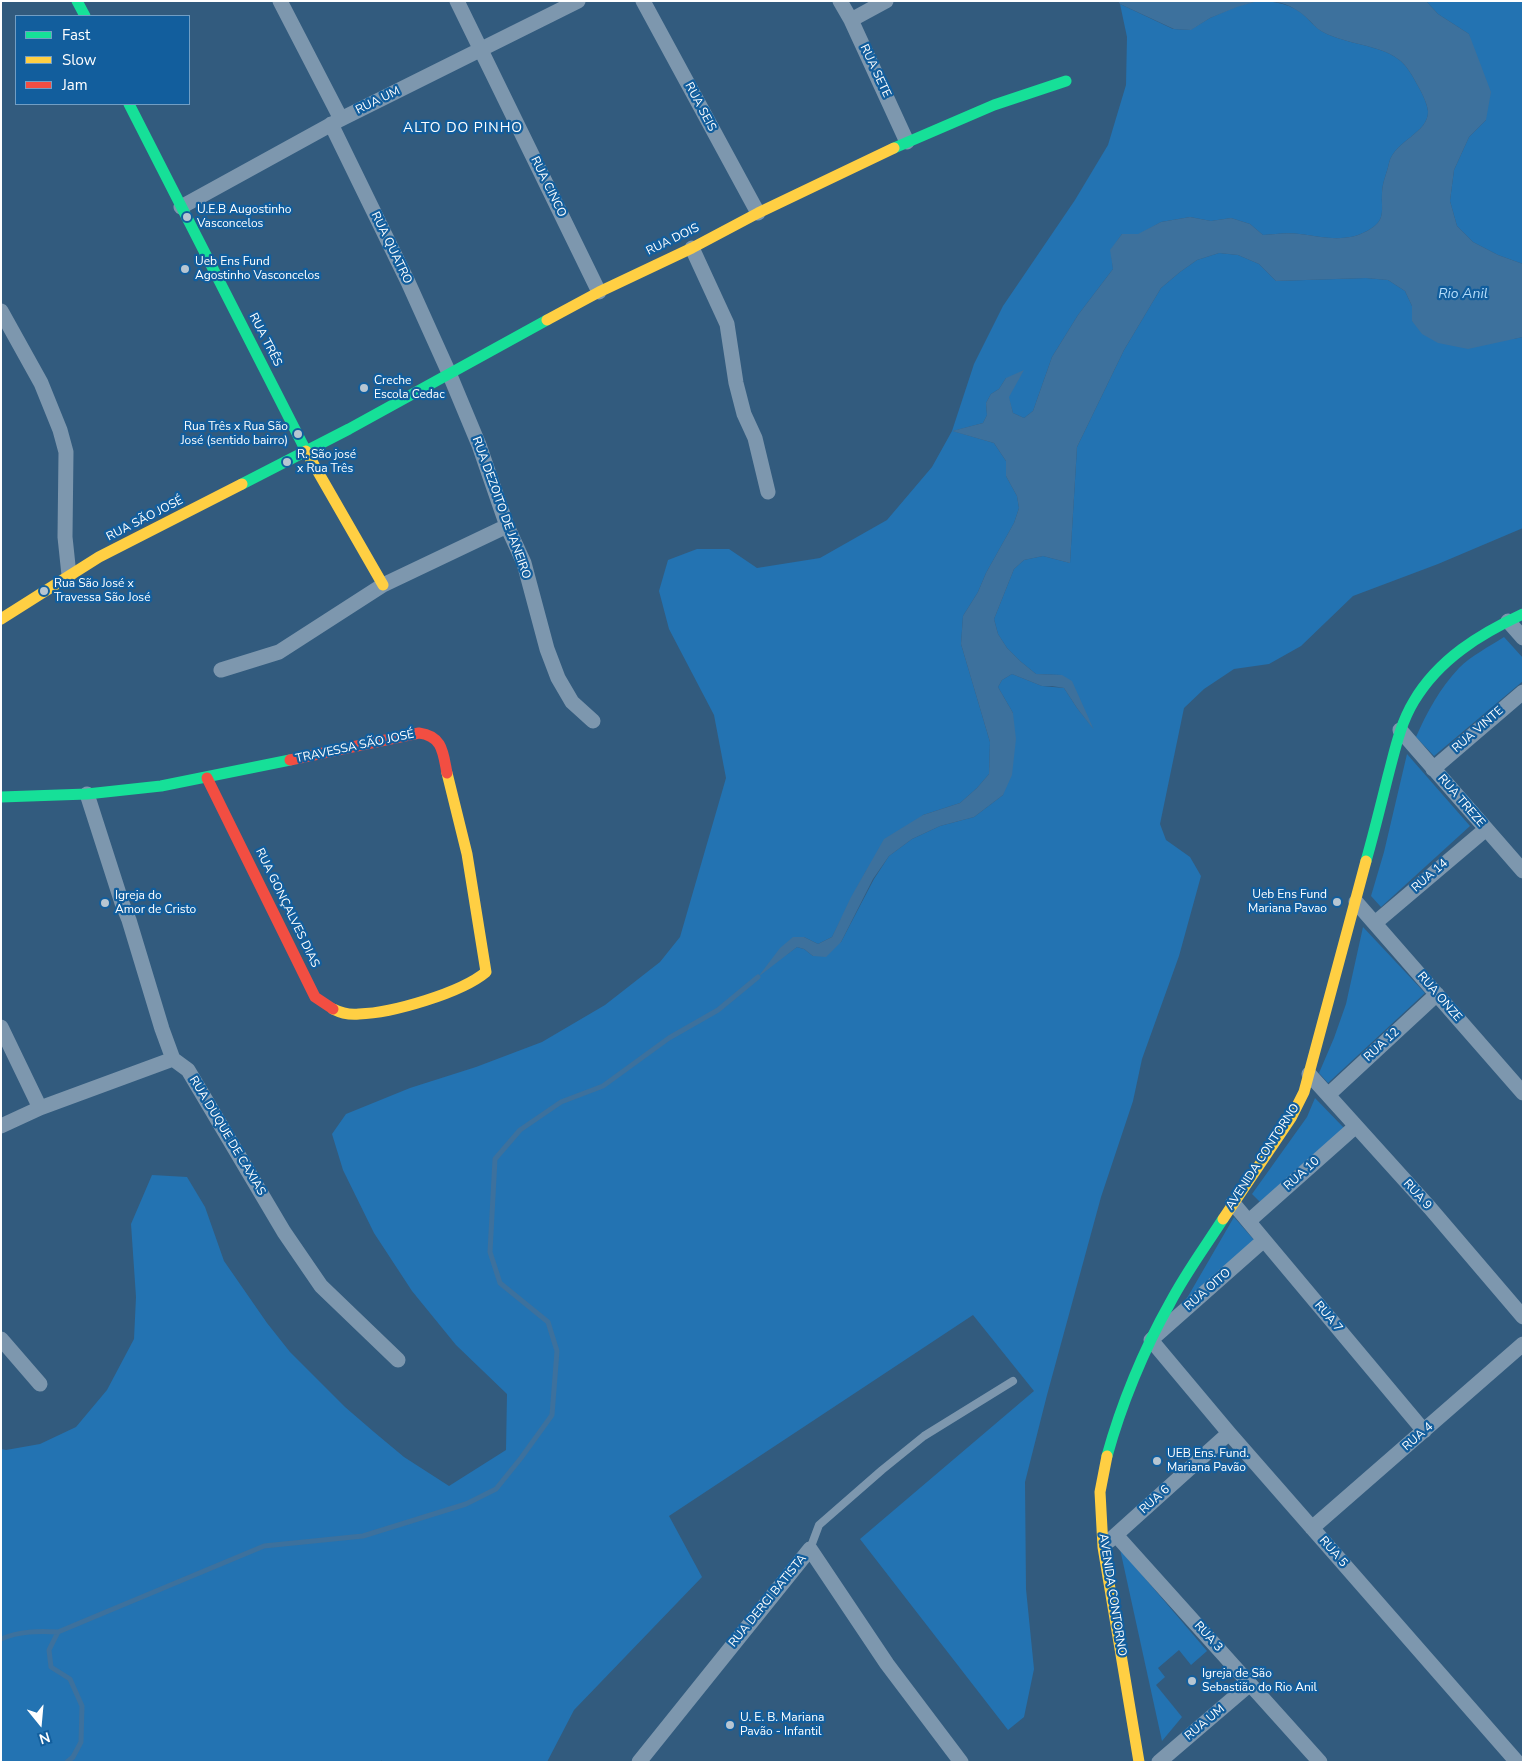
<!DOCTYPE html>
<meta charset="utf-8">
<style>
body{margin:0}
#map{position:relative;width:1524px;height:1763px;overflow:hidden;background:#325b7e;font-family:"Nunito Sans",sans-serif}
canvas{display:block}
.frame{position:absolute;inset:0;border:2px solid #fff;pointer-events:none}
.legend{position:absolute;left:15px;top:15px;width:175px;height:90px;box-sizing:border-box;background:#125e9d;border:1px solid #719ec4;margin:0;padding:6px 9px;list-style:none;font-size:15px;color:#fff}
.legend li{display:flex;align-items:center;gap:10px;height:25px}
.legend b{width:25px;border:1px solid #719ec4}
.north{position:absolute;left:15px;top:1698px;width:50px;height:50px;-webkit-text-stroke:4px #125e9d;paint-order:stroke;rotate:163deg;font-size:14px;font-weight:700;line-height:20px;text-align:center;color:#fff}
.north::after{content:'';display:block;margin:auto;width:18px;height:22px;background:#fff;clip-path:polygon(50% 0,100% 100%,50% 72%,0 100%)}
</style>
<div id="map">
<canvas width="1524" height="1763"></canvas>
<div class="frame"></div>
<ul class="legend">
<li><b style="height:6px;background:#16e098"></b>Fast</li>
<li><b style="height:6px;background:#ffcf43"></b>Slow</li>
<li><b style="height:6px;background:#f24e42"></b>Jam</li>
</ul>
<div class="north">N</div>
</div>
<script>
const ctx = document.querySelector('canvas').getContext('2d');
ctx.lineJoin = 'round';
function fill(path, color) { ctx.fillStyle = color; ctx.fill(path, 'evenodd'); }
function stroke(path, color, width, dash) { ctx.strokeStyle = color; ctx.lineWidth = width; ctx.lineCap = dash ? 'butt' : 'round'; ctx.setLineDash(dash || []); ctx.stroke(path); }
function write(font, color, halo, rows, align = 'center') {
  ctx.font = font + ' "Nunito Sans",sans-serif'; ctx.lineWidth = 4.5; ctx.setLineDash([]); ctx.textBaseline = 'middle'; ctx.strokeStyle = halo; ctx.fillStyle = color; for (const [text, x, y, turn = 0] of rows) {
    ctx.save(); ctx.translate(x, y); ctx.rotate((+turn || 0) * Math.PI / 180); ctx.textAlign = isNaN(turn) ? turn : align; if (halo) ctx.strokeText(text, 0, 0); ctx.fillText(text, 0, 0); ctx.restore();
  }
}
fill(new Path2D(`
 M1258 1C1276 1 1292 4 1306 17 1311 22 1317 29 1323 32 1345 44 1380 45 1398 59 1407 65 1413 77 1418 86 1422 93 1427 103 1428 111 1429 133 1395 140 1389 163 1387 173 1382 183 1382 193 1381 211 1387 220 1367 231 1345 243 1323 237 1300 234 1288 232 1275 234 1263 235L1250 224 1231 218 1211 221 1190 217 1161 222 1138 235 1122 234 1111 250 1113 269 1078 315 1052 357 1033 411 1024 418 1013 413 1008 396 1014 386 1006 378 999 389 991 394 986 403 987 415 983 423 953 431 994 443 1006 461V476L1017 496 1019 508 1014 523 986 573 978 592 963 616 961 644 990 742 989 774 977 788 960 803 923 815 866 871 832 937 818 944 804 937 786 955 797 947 804 949 813 956 841 942 874 879 889 856 912 839 940 826 974 817 1003 795 1013 713 998 687 1002 680 1012 674 1042 686 1064 688 1077 708 1093 728 1061 675 1036 674 1020 661 1007 648 998 634 994 619 1014 569 1024 560 1043 556 1070 563 1077 447 1124 350 1161 288 1180 272 1197 260 1219 253 1238 255 1259 264 1276 281 1366 278 1388 280 1405 291 1412 306V321L1513 339 1523 337V528L1438 564 1353 596 1301 646 1269 664 1234 669 1204 689 1184 708 1160 824 1166 840 1190 857 1201 876 1179 956 1142 1059 1133 1101 1101 1197 1047 1395 1025 1482 1026 1589 1034 1669 1024 1717 1008 1730 860 1539 1034 1391 973 1315 669 1516 702 1577 574 1710 547 1762H382V1760L381 1762H1V1449L6 1450 40 1444 76 1427 107 1390 134 1339 136 1297 131 1224 152 1175 187 1177 205 1207 224 1261 267 1323 290 1352 345 1407 374 1432 404 1457 449 1486 506 1450 507 1394 456 1345 412 1291 374 1233 343 1170 332 1134 346 1114 410 1088 476 1067 542 1042 605 1005 660 962 680 937 726 778 714 715 669 629 659 591 668 560 697 549H729L757 568 820 558 887 520 932 467 952 431 974 364 1003 306 1075 200 1108 145 1126 85 1127 37 1120 4 1173 29 1190 30 1210 18 1237 6Z
 M1426 1H1523V264L1498 255 1473 242 1457 226 1450 201 1454 170 1469 137 1486 120 1469 34 1438 14Z
 M1504 637 1523 658V681L1434 756 1416 737C1427 712 1440 688 1459 668 1471 656 1490 646 1504 637Z
 M1407 754 1470 826 1381 907 1371 896 1384 852Z
 M1363 927 1425 993 1328 1083 1319 1073 1334 1038 1346 1004Z
 M1315 1098 1344 1128 1260 1202 1252 1194 1307 1117Z
 M1234 1217 1254 1240 1183 1305Z
 M1120 1549 1207 1651 1191 1665 1179 1650 1158 1668 1165 1677 1156 1685 1182 1717 1162 1741Z`), '#2373b2');
fill(new Path2D(`
 M1118 1H1258L1237 7 1210 18 1191 30 1174 29 1120 4Z
 M1269 1H1426L1438 14 1469 34 1491 92 1486 120 1469 137 1454 170 1450 201 1457 226 1473 242 1498 255 1523 264V337L1468 349 1438 343 1422 334 1412 321V306L1405 291 1388 280 1366 278 1276 281 1259 264 1238 255 1219 253 1197 260 1180 272 1161 288 1124 350 1077 447 1070 563 1043 556 1024 560 1014 569 994 619 998 634 1007 648 1020 661 1036 674 1062 675 1072 681 1094 730 1077 708 1064 688 1052 686H1042L1012 674 1002 680 998 687 1013 713 1016 739 1012 775 1003 795 974 817 940 826 912 839 889 856 873 879 841 942 826 957 813 956 804 949 797 947 758 977 780 948 793 937H804L818 944 832 937 851 897 884 839 923 815 960 803 977 788 989 774 990 742 961 644 963 616 978 592 986 573 1014 523 1019 508 1017 496 1006 476V461L994 443 952 431 983 423 987 415 986 403 991 394 999 389 1006 378 1024 370 1009 397 1013 413 1024 418 1033 411 1052 357 1078 315 1113 269 1110 250 1122 234H1138L1161 222 1190 217 1211 221 1231 218 1250 224 1263 235C1275 234 1288 232 1300 234 1323 237 1345 243 1367 231 1387 220 1381 211 1382 193 1382 183 1387 173 1389 163 1395 140 1429 133 1428 111 1427 103 1422 93 1418 86 1413 77 1407 65 1398 59 1380 45 1345 44 1323 32 1318 30 1313 24 1309 20 1298 9 1285 2 1269 1Z`), '#3d719d');
stroke(new Path2D(`
 M1 1639C20 1631 38 1631 58 1632
 M67 1762 73 1757 81 1742 82 1706 70 1679 51 1667 49 1650 58 1632 264 1546 363 1536 466 1504 496 1489 521 1458 552 1415 557 1351 548 1322 500 1283 490 1252 495 1159 520 1130 561 1102 603 1086 669 1038 718 1010 758 977`), '#3d719d', 5);
stroke(new Path2D(`
 M810 1549 819 1525 882 1470 924 1436 1013 1381`), '#7d97ae', 8);
stroke(new Path2D(`
 M280 1 341 119
 M457 1 599 292
 M643 1 758 213
 M840 1 851 20 907 142
 M851 20 886 1
 M331 124 408 282 449 373 479 445 507 526 524 563 547 649 558 678 572 702 593 721
 M181 207 341 119 578 1
 M692 248 727 324 736 383 744 414 755 438 768 492
 M1 311 41 383 60 430 66 452 65 537 69 575
 M1508 621 1523 638
 M221 670 279 652 383 585 507 526
 M1400 730 1523 871
 M1433 769 1523 692
 M87 794 122 903 129 920 162 1029 173 1059 188 1070 284 1232 321 1286 398 1360
 M1356 902 1523 1093
 M1375 923 1486 829
 M1 1027 40 1108
 M1309 1074 1430 1208 1523 1317
 M1328 1095 1437 994
 M1 1126 40 1108 173 1059
 M1233 1203 1424 1431
 M1249 1221 1356 1126
 M1264 1240 1151 1340 1229 1433 1517 1762
 M1 1339 40 1384
 M1312 1528 1523 1344
 M1116 1535 1320 1762
 M1109 1541 1229 1433
 M639 1762 810 1549 887 1664 961 1762
 M1159 1762 1250 1684`), '#7d97ae', 15);
stroke(new Path2D(`
 M77 1 85 16
 M129 104 306 451
 M894 148 994 105 1066 81
 M242 484 349 429 547 320
 M1 797 87 794 161 786 290 760
 M1366 861C1374 833 1381 804 1388 776 1395 750 1400 724 1414 701 1439 659 1480 634 1523 614
 M1107 1456C1121 1405 1144 1349 1170 1303 1185 1274 1205 1247 1223 1219`), '#16e098', 11);
stroke(new Path2D(`
 M547 320 599 292 692 248 758 213 894 148
 M306 451 383 585
 M1 619 99 557 242 484
 M333 1009C341 1013 350 1015 359 1014 392 1013 461 993 486 972L467 854 447 773
 M1223 1219 1291 1118 1304 1092 1366 861
 M1107 1456 1100 1492 1103 1547 1139 1762`), '#ffcf43', 11);
stroke(new Path2D(`
 M290 760 419 733C443 736 443 753 447 773
 M207 778 315 997 333 1009`), '#f24e42', 11);
for (const [x, y, r, color] of [
 [187,217,5,"#b7c6d2"],
 [185,269,5,"#b7c6d2"],
 [364,388,5,"#b7c6d2"],
 [298,434,5,"#b7c6d2"],
 [287,462,5,"#b7c6d2"],
 [44,591,5,"#b7c6d2"],
 [1337,902,5,"#b7c6d2"],
 [105,903,5,"#b7c6d2"],
 [1157,1461,5,"#b7c6d2"],
 [1192,1681,5,"#b7c6d2"],
 [730,1725,5,"#b7c6d2"]
]) { const dot = new Path2D(); dot.arc(x, y, r, 0, 2 * Math.PI); ctx.fillStyle = color; ctx.fill(dot); stroke(dot, '#125e9d', 2); }
write('12px', '#fff', '#125e9d', [
 ["RUA SETE",875,71,65],
 ["RUA UM",378,101,-26],
 ["RUA SEIS",700,107,62],
 ["RUA CINCO",548,187,64],
 ["RUA DOIS",673,240,-26],
 ["RUA QUATRO",391,248,64],
 ["RUA TRÊS",265,340,63],
 ["RUA DEZOITO DE JANEIRO",501,508,70],
 ["RUA SÃO JOSÉ",145,519,-27],
 ["RUA VINTE",1478,730,-41],
 ["TRAVESSA SÃO JOSÉ",355,747,-12],
 ["RUA TREZE",1461,801,49],
 ["RUA 14",1430,876,-41],
 ["RUA GONÇALVES DIAS",287,908,64],
 ["RUA ONZE",1439,997,49],
 ["RUA 12",1382,1045,-43],
 ["RUA DUQUE DE CAXIAS",227,1136,59],
 ["AVENIDA CONTORNO",1263,1157,-57],
 ["RUA 10",1302,1174,-42],
 ["RUA 9",1417,1195,48],
 ["RUA OITO",1208,1290,-41],
 ["RUA 7",1328,1317,50],
 ["RUA 4",1418,1437,-41],
 ["RUA 6",1155,1500,-42],
 ["RUA 5",1333,1552,49],
 ["AVENIDA CONTORNO",1112,1595,81],
 ["RUA DERCI BATISTA",768,1601,-51],
 ["RUA 3",1208,1637,48],
 ["RUA UM",1205,1723,-40]
]);
write('12px', '#fff', '#125e9d', [
 ["U.E.B Augostinho",197,210],
 ["Vasconcelos",197,224],
 ["Ueb Ens Fund",195,262],
 ["Agostinho Vasconcelos",195,276],
 ["Creche",374,381],
 ["Escola Cedac",374,395],
 ["Rua Três x Rua São",288,427,"right"],
 ["José (sentido bairro)",288,441,"right"],
 ["R. São josé",297,455],
 ["x Rua Três",297,469],
 ["Rua São José x",54,584],
 ["Travessa São José",54,598],
 ["Ueb Ens Fund",1327,895,"right"],
 ["Mariana Pavao",1327,909,"right"],
 ["Igreja do",115,896],
 ["Amor de Cristo",115,910],
 ["UEB Ens. Fund.",1167,1454],
 ["Mariana Pavão",1167,1468],
 ["Igreja de São",1202,1674],
 ["Sebastião do Rio Anil",1202,1688],
 ["U. E. B. Mariana",740,1718],
 ["Pavão - Infantil",740,1732]
], 'left');
ctx.letterSpacing = '1px';
write('14px', '#fff', '#125e9d', [
 ["ALTO DO PINHO",463,129]
]);
ctx.letterSpacing = '0px';
write('italic 14px', '#b4dcfa', '#125e9d', [
 ["Rio Anil",1463,295]
]);
</script>
